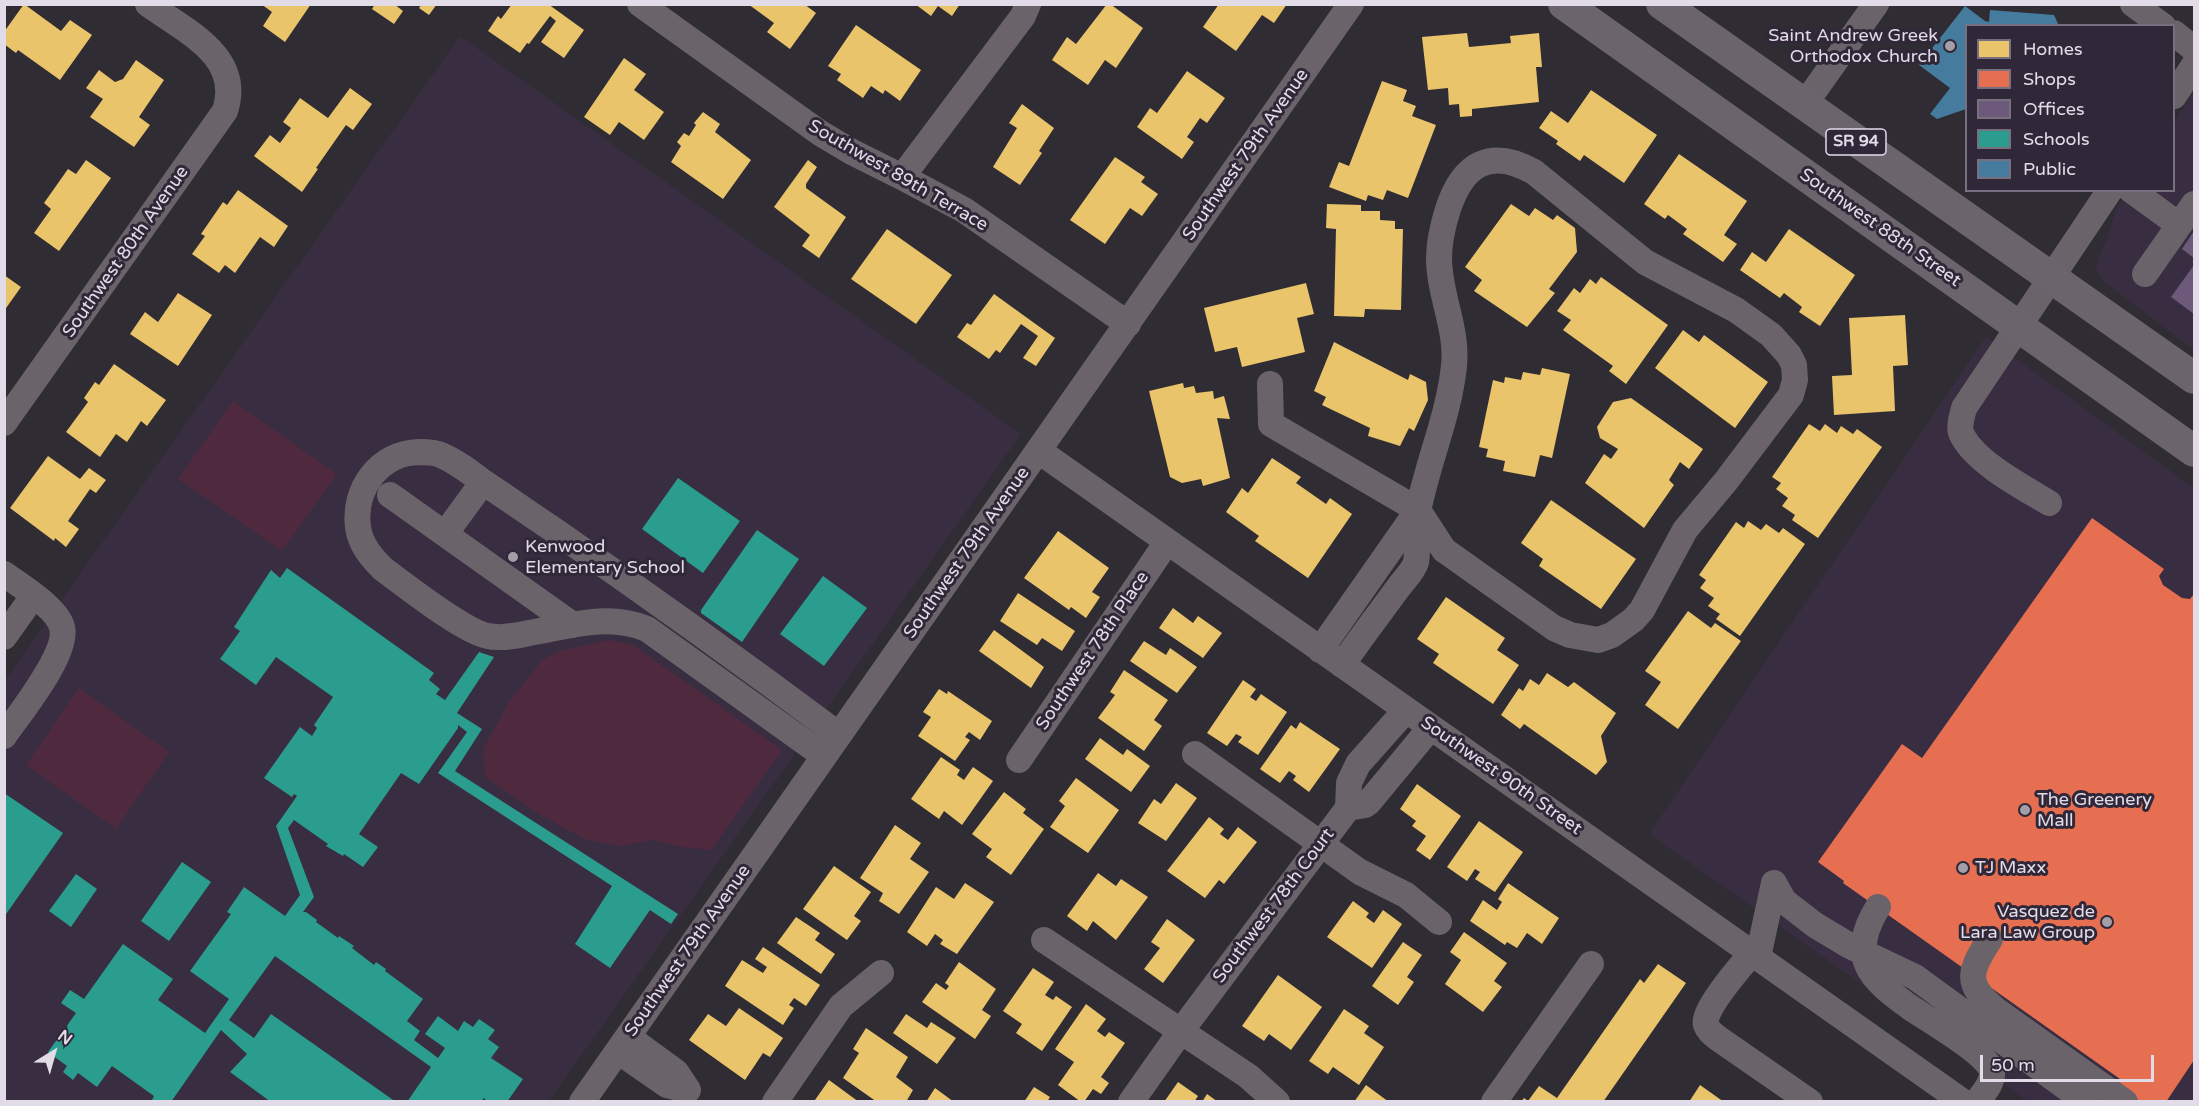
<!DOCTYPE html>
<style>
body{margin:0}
#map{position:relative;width:2199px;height:1106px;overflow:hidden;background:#302c34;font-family:"Varela Round",sans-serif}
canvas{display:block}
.frame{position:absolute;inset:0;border:6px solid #e1dce7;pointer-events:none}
.legend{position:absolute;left:1965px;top:24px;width:210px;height:168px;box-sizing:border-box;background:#302838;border:2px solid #77707e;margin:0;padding:8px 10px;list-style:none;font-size:18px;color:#e1dce7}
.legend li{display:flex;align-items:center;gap:12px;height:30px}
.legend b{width:30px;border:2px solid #77707e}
.north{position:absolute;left:24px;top:1022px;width:60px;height:60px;-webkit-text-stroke:4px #302838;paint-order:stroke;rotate:37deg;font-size:16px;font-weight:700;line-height:24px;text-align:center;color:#e1dce7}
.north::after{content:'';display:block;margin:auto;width:21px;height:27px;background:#e1dce7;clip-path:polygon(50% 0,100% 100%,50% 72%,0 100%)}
.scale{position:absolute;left:1980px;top:1055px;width:174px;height:27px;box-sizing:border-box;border:3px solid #e1dce7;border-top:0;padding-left:8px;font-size:18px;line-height:21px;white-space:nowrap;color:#e1dce7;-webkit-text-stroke:4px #302838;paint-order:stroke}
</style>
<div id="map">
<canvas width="2199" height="1106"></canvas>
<div class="frame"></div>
<ul class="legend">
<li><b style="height:16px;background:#e9c46a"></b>Homes</li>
<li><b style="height:16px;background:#e76f51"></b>Shops</li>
<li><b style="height:16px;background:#6d597a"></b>Offices</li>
<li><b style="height:16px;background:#2a9d8f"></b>Schools</li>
<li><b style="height:16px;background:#457b9d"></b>Public</li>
</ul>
<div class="north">N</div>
<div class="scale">50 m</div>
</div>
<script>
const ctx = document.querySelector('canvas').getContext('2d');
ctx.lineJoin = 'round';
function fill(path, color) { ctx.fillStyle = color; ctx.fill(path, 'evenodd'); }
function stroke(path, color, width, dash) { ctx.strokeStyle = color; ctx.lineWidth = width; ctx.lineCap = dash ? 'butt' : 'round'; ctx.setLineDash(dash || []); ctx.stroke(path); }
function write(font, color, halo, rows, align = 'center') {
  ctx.font = font + ' "Varela Round",sans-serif'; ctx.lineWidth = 6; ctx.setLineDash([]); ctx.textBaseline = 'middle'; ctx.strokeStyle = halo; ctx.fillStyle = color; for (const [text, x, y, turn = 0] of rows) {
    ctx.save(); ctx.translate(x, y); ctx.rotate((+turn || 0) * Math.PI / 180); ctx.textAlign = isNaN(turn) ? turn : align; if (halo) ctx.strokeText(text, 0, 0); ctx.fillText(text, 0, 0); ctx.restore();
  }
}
fill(new Path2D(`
 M460 36 1021 434 549 1101 5 1102V680Z
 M2194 91V350L2104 282 2096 269 2100 253 2105 244 2117 207 2129 191 2174 190V123Z
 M1986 337 2194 488V1101H2027L1649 834Z`), '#382d41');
fill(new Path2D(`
 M233 401 337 474 282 551 178 479Z
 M608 640 633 645 782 750 711 850 682 847 653 840 620 846 586 840 537 813 485 777 483 749 509 702 543 659 560 651Z
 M79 688 169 752 116 829 26 765Z`), '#4f2a3e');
fill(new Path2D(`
 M24 4 61 31 70 20 92 35 60 80 18 50 16 53 4 44V32Z
 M261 4H311L285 42 263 26 272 12Z
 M375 4H394L403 11 394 24 372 9Z
 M422 4H437L429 15 419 8Z
 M512 4H548L584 30 564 58 541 42 556 21 550 16 529 44 527 43 520 53 488 31 498 16 501 19Z
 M748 4H804L816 13 790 49 767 32 774 23Z
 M915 4H960L952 16 938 6 931 16Z
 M1107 4H1110L1143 28 1116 68 1105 60 1088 85 1052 60 1067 37 1076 44Z
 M1219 4H1287L1274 23 1262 15 1236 51 1203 27Z
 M856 25 921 70 900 101 885 90 883 94 871 86 863 98 837 80 841 74 828 66Z
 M1467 33 1469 47 1511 43 1510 36 1539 33 1542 67H1536L1539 102 1472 109V116L1460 117 1459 104 1449 105 1448 88 1428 90 1422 37Z
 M624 58 646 74 634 90 664 112 644 140 619 122 610 135 584 117Z
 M136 60 164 80 139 117 150 125 134 147 90 117 103 99 86 88 99 70 115 82 123 79Z
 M1187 71 1225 98 1207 123 1200 118 1187 137 1194 142 1182 159 1137 127 1150 108 1157 113Z
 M1382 81 1407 90 1403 101 1416 106 1412 116 1436 125 1408 198 1387 190 1383 200 1368 195 1366 201 1329 187 1339 162 1349 166Z
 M350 88 372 104 353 130 346 125 316 168 318 169 302 192 254 156 270 135 280 143 291 128 283 122 300 98 328 118Z
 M1591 90 1657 135 1624 183 1584 155 1580 161 1556 144 1558 141 1539 128 1551 111 1568 123Z
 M1022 104 1054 128 1039 151 1042 153 1020 185 993 167 1017 128 1009 123Z
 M703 112 720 124 715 132 751 160 723 199 671 162 681 146 677 142 684 133 689 136 696 125 694 123Z
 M1679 154 1747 201 1724 235 1737 244 1723 262 1683 234 1687 229 1668 215 1665 219 1644 204Z
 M1115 157 1145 177 1141 182 1158 194 1142 216 1130 208 1105 244 1070 220Z
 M86 160 111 178 59 251 34 233 51 209 44 203 68 169 76 174Z
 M808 160 817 167 806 184V188L846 217 819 258 802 246 810 235 774 207Z
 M238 190 288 226 274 247 260 237 235 273 225 265 219 273 192 254 205 236 201 234 223 202 227 205Z
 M1327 204 1361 205V211H1380V220L1395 221V229H1403L1401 310 1365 309 1364 317 1334 316 1336 229 1326 228Z
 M1511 204 1529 216 1535 208 1553 220 1557 215 1575 228 1577 252 1549 289 1555 293 1527 327 1474 291 1482 280 1465 267Z
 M887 229 952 275 916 324 851 279Z
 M1789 229 1855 275 1820 326 1799 312 1802 307 1784 293 1780 298 1740 270 1752 252 1766 262Z
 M4 275 21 287 4 311Z
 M1601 277 1668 325 1626 384 1609 371 1613 366 1563 330 1571 320 1557 311 1574 288 1580 293 1590 279 1596 284Z
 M1306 283 1314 314 1297 318 1305 352 1242 367 1237 347 1215 352 1204 308Z
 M178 293 212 315 178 366 130 334 145 312 158 322Z
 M994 294 1055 338 1036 366 1023 358 1038 336 1021 324 1000 353 996 350 989 359 957 337 967 323 971 325Z
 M1905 315 1908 365 1893 366 1895 411 1834 415 1832 376 1852 375 1849 318Z
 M1683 330 1699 342 1704 335 1768 382 1735 428 1655 368Z
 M1334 342 1408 380 1410 374 1426 382 1428 400 1414 431 1409 428 1400 446 1368 436 1370 428 1322 405 1326 397 1314 391Z
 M114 364 166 400 147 426 141 421 127 442 116 434 100 457 66 432 88 402 84 398 95 382 99 385Z
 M1542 368 1570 374 1552 458 1540 455 1535 477 1503 471 1505 461 1486 457 1488 449 1479 447 1493 380 1504 383 1505 377 1521 380 1523 372 1540 375Z
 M1183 383 1184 388 1194 386 1196 393 1213 391 1214 399 1224 396 1230 419 1217 418 1230 478 1203 486 1201 479 1182 483 1170 477 1149 391Z
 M1631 398 1703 449 1689 469 1680 462 1669 480 1674 485 1644 528 1585 483 1604 454 1611 459 1618 449 1600 438 1597 427 1613 402Z
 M1809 424 1820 431 1825 424 1837 433 1841 426 1853 434 1857 429 1882 447 1818 538 1792 520 1795 515 1782 506 1788 498 1776 489 1781 483 1772 477Z
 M48 456 80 479 89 468 106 480 96 493 90 489 68 521 79 529 66 547 55 538 54 541 10 508Z
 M1272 458 1301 477 1296 483 1326 504 1330 498 1352 514 1308 578 1255 541 1259 536 1226 512 1242 488 1248 493Z
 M1551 500 1636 559 1601 609 1539 566 1543 559 1521 543Z
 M1748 521 1761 530 1766 524 1779 533 1783 528 1805 544 1740 636 1716 619 1720 614 1708 606 1714 598 1700 588 1706 580 1699 575 1736 522 1744 528Z
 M1058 531 1109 568 1092 592 1100 597 1086 618 1071 607 1069 610 1024 578Z
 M1018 593 1075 631 1062 651 1042 638 1037 645 1000 621Z
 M1446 597 1505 638 1497 650 1519 665 1493 704 1433 663 1439 654 1417 639Z
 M1173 608 1193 623 1198 616 1222 633 1203 658 1159 628Z
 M1688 611 1711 628 1715 623 1741 641 1678 729 1645 705 1661 682 1645 671Z
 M994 630 1044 667 1031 688 979 651Z
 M1144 641 1166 655 1170 648 1197 667 1177 693 1130 661Z
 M1124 670 1168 700 1154 720 1162 726 1144 751 1098 718 1115 695 1110 692Z
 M1547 673 1568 687 1574 682 1616 713 1601 736 1607 762 1596 775 1524 724 1520 729 1501 715 1519 688 1523 691 1530 679 1539 685Z
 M1243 680 1256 689 1250 697 1256 701 1261 694 1287 712 1258 755 1238 742 1242 737 1236 734 1227 746 1207 733Z
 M939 689 947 694 948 691 992 721 980 740 969 732 965 737 970 740 955 761 918 736 931 717 923 712Z
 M1300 722 1340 749 1309 792 1293 780 1296 776 1289 771 1280 783 1260 769 1291 725 1296 729Z
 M1100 738 1123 755 1127 749 1150 766 1131 792 1085 759Z
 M941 757 960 770 957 775 964 780 973 767 993 781 962 825 944 811 939 819 911 799Z
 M1076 778 1119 810 1088 853 1050 827 1065 806 1059 801Z
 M1176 783 1197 798 1166 841 1138 823 1154 799 1161 804Z
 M1417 784 1461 816 1430 860 1416 850 1426 836 1412 826 1416 821 1400 809Z
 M1004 792 1026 809 1023 813 1044 829 1011 875 986 857 992 849 972 834Z
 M1209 817 1224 829 1220 834 1228 840 1238 827 1257 842 1224 884 1219 880 1205 898 1167 871Z
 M1479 821 1523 852 1495 892 1475 879 1480 872 1475 869 1467 881 1447 867Z
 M895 825 921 843 910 859 929 872 899 914 879 901 883 893 860 878Z
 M834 866 871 892 854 916 861 921 847 940 803 909Z
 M1098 873 1116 886 1121 879 1148 897 1116 940 1093 921 1087 931 1067 916Z
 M965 883 994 902 957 954 940 944 943 940 935 934 927 946 907 932 936 887 954 899Z
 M1508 883 1559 918 1542 944 1527 933 1517 948 1507 942 1505 945 1470 921 1483 900 1497 910 1502 902 1498 899Z
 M1353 901 1369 913 1366 917 1374 923 1383 910 1402 924 1372 968 1327 937Z
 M796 917 820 933 815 940 835 954 821 974 777 943Z
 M1167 919 1195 940 1163 983 1144 969 1160 948 1151 942Z
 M1464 932 1507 963 1494 981 1502 987 1483 1012 1445 984 1461 960 1450 952Z
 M1403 942 1422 955 1407 977 1414 982 1398 1005 1372 986Z
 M763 947 820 985 806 1006 794 998 789 1005 794 1008 783 1025 725 986 742 960 763 973 767 967 755 959Z
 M959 962 996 989 982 1010 991 1016 975 1039 922 1002 936 983 946 990 949 986 945 983Z
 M1658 964 1686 983 1603 1102H1521L1524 1098 1528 1101 1539 1086 1557 1098 1640 979 1644 983Z
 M1033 968 1054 982 1045 995 1053 1000 1056 996 1072 1007 1042 1051 1016 1033 1022 1024 1003 1011Z
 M1278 975 1322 1007 1291 1050 1269 1034 1264 1041 1242 1026Z
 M1086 1004 1106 1019 1097 1031 1105 1037 1109 1032 1125 1043 1101 1077 1109 1083 1101 1094 1093 1089 1084 1102H1081L1058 1085 1074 1062 1055 1049Z
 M739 1008 783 1038 770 1057 763 1053 745 1080 689 1040 708 1014 726 1026Z
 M1344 1009 1369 1026 1364 1033 1384 1047 1359 1085 1333 1067 1328 1074 1309 1061Z
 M906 1014 927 1028 931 1022 956 1038 937 1064 893 1033Z
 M866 1028 908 1057 896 1077 913 1090 906 1102H877L843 1078 859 1053 853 1049Z
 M829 1080 859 1102 815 1100Z
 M1178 1082 1198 1096 1194 1102H1164Z
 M1366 1085 1389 1102H1354Z
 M1700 1085 1724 1102H1689Z
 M1034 1087 1050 1097 1047 1102H1024Z
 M935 1088 954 1102H926Z
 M1207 1094 1218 1102H1202Z`), '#e9c46a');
fill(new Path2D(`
 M2092 518 2164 569 2159 576 2163 585 2182 598 2190 599 2194 594V1041L2193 1043 2194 1060 2166 1102H2141L2117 1084 2120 1079 1843 883 1844 881 1818 862 1902 744 1922 758Z`), '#e76f51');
fill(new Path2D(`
 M2194 231V258L2182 249Z
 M2194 265V314L2171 297Z`), '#6d597a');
fill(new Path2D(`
 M678 478 740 521 703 573 642 529Z
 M757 530 799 559 742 642 701 613V610Z
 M287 568 434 673 429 680 440 689 436 694 445 700 479 652 494 657 457 713 482 729 455 771 678 914 671 924 650 910 610 968 575 944 612 886 438 773 467 732 458 725V728L419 784 401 773 359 834 378 847 363 867 344 854 343 856 326 846 328 844 294 820 288 828 314 897 303 912H306L317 920 316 922 338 938 339 936 354 946 352 948 374 965 376 962 386 969 385 971 423 999 407 1021 420 1031 414 1040 438 1058 445 1048 425 1034 438 1016 458 1031 464 1021 473 1027 479 1019 495 1030 488 1039 499 1047 491 1058 523 1079 507 1102H488L484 1098 481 1102H407L431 1067 275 956 229 1020 254 1038 271 1014 396 1102H271L230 1072 247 1054 221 1030 171 1102H151L154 1096 112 1066 97 1087 78 1073 73 1080 63 1072 67 1066 48 1052 76 1013 61 1003 70 990 84 999 123 944 173 979 158 1000 205 1033 229 999 190 971 231 914 227 912 244 887 285 916 300 895 276 826 297 796 294 794 292 797 264 778 300 727 312 736 317 728 314 725 333 697 276 657 256 685 220 659 240 631 234 627 271 570 280 578Z
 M823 576 867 608 824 666 780 634Z
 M4 793 63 833 4 917Z
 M182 862 211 882 169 941 141 921Z
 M76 874 97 889 71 927 49 911Z`), '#2a9d8f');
fill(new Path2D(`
 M1965 6 1985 21 1989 22 1990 10 2054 15 2059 26H1966V109L1937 119 1930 114 1950 88 1919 65Z`), '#457b9d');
stroke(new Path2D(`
 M640 4 820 133 852 152 902 177 964 210 1128 324
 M2133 4 2163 26
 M2174 33 2194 49
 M2174 96 2194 65
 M1804 105 1876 4
 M902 177 1023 16 1028 4
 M2131 190 2179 225
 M2145 274 2194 204
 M1270 384 1271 424 1418 510 1444 550 1554 628 1570 635 1598 640 1612 635 1633 620 1642 610 1685 530 1726 481 1791 395 1795 380 1794 365 1789 355 1771 335 1736 310 1645 262 1534 172C1490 147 1463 164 1448 209 1443 225 1439 241 1439 258 1439 295 1458 329 1454 366 1449 414 1429 459 1419 507 1415 525 1419 544 1416 562 1414 570 1404 580 1398 588 1379 614 1360 639 1342 665
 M4 423 225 111C243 56 185 31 148 4
 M1039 451 1963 1102
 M390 495 573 625
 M2049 503C2023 487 1976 463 1962 435 1958 427 1962 417 1964 408L2110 190
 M445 534 483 482
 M4 574C20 585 57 608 62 627 69 653 20 713 4 736
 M4 637 34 595
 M1320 650 1418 510
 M1195 754 1360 872 1406 895 1439 922
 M824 756 647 629C608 613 570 626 529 633 516 636 501 639 488 636 464 632 405 585 383 569 371 557 360 544 358 527 353 488 380 453 419 452 426 452 434 452 441 455 457 462 470 472 483 482 506 497 528 513 551 528 648 595 744 664 839 735
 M1019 760 1167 542
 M1348 808 1365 805 1369 802 1431 727
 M1774 883 1784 901 1815 925 1850 946 1915 977 2086 1102
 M1990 939C1969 971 1964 984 1996 1010L2125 1102
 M1044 940 1248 1076 1277 1102
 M1752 953C1742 965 1701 1011 1706 1025 1708 1031 1714 1035 1719 1039L1810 1102
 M1758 957 1774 883
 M1911 1008C1927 1019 1991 1056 1992 1072 1993 1084 1983 1093 1977 1102
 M618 1051 667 1085 688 1090 676 1072 628 1037
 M582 1102 1351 4
 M775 1102 841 1006 881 973
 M1131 1102 1181 1031 1348 808 1349 783 1358 764 1406 710
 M1494 1102 1591 964`), '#6a646a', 26);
stroke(new Path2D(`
 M1564 4 2194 451
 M1662 4 2194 378`), '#6c646c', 32);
stroke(new Path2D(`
 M1878 907C1847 957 1870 979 1911 1008`), '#6a646a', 26);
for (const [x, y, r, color] of [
 [1950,46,6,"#a39ea8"],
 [513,557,6,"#a39ea8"],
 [2025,810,6,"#a39ea8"],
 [1963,868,6,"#a39ea8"],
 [2107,922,6,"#a39ea8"]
]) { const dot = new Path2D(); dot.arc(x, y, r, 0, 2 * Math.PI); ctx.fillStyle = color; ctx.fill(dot); stroke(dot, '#302838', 2); }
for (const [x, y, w] of [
 [1856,142,60]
]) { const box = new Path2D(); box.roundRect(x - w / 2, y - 13, w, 26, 4.5); ctx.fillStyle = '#302838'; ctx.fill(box); stroke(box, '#e1dce7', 1.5); }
write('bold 16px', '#e1dce7', null, [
 ["SR 94",1856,142]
]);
write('18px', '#e1dce7', '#302838', [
 ["Saint Andrew Greek",1938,36,"right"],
 ["Orthodox Church",1938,57,"right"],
 ["Kenwood",525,547],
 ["Elementary School",525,568],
 ["The Greenery",2037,800],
 ["Mall",2037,821],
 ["TJ Maxx",1975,868],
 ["Vasquez de",2095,912,"right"],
 ["Lara Law Group",2095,933,"right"]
], 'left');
write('18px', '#e1dce7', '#302838', [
 ["Southwest 79th Avenue",1246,155,-55],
 ["Southwest 89th Terrace",898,176,30],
 ["Southwest 88th Street",1880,228,35],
 ["Southwest 80th Avenue",126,252,-55],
 ["Southwest 79th Avenue",967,553,-55],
 ["Southwest 78th Place",1093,651,-56],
 ["Southwest 90th Street",1501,776,35],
 ["Southwest 78th Court",1274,906,-53],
 ["Southwest 79th Avenue",688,951,-55]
]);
</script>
